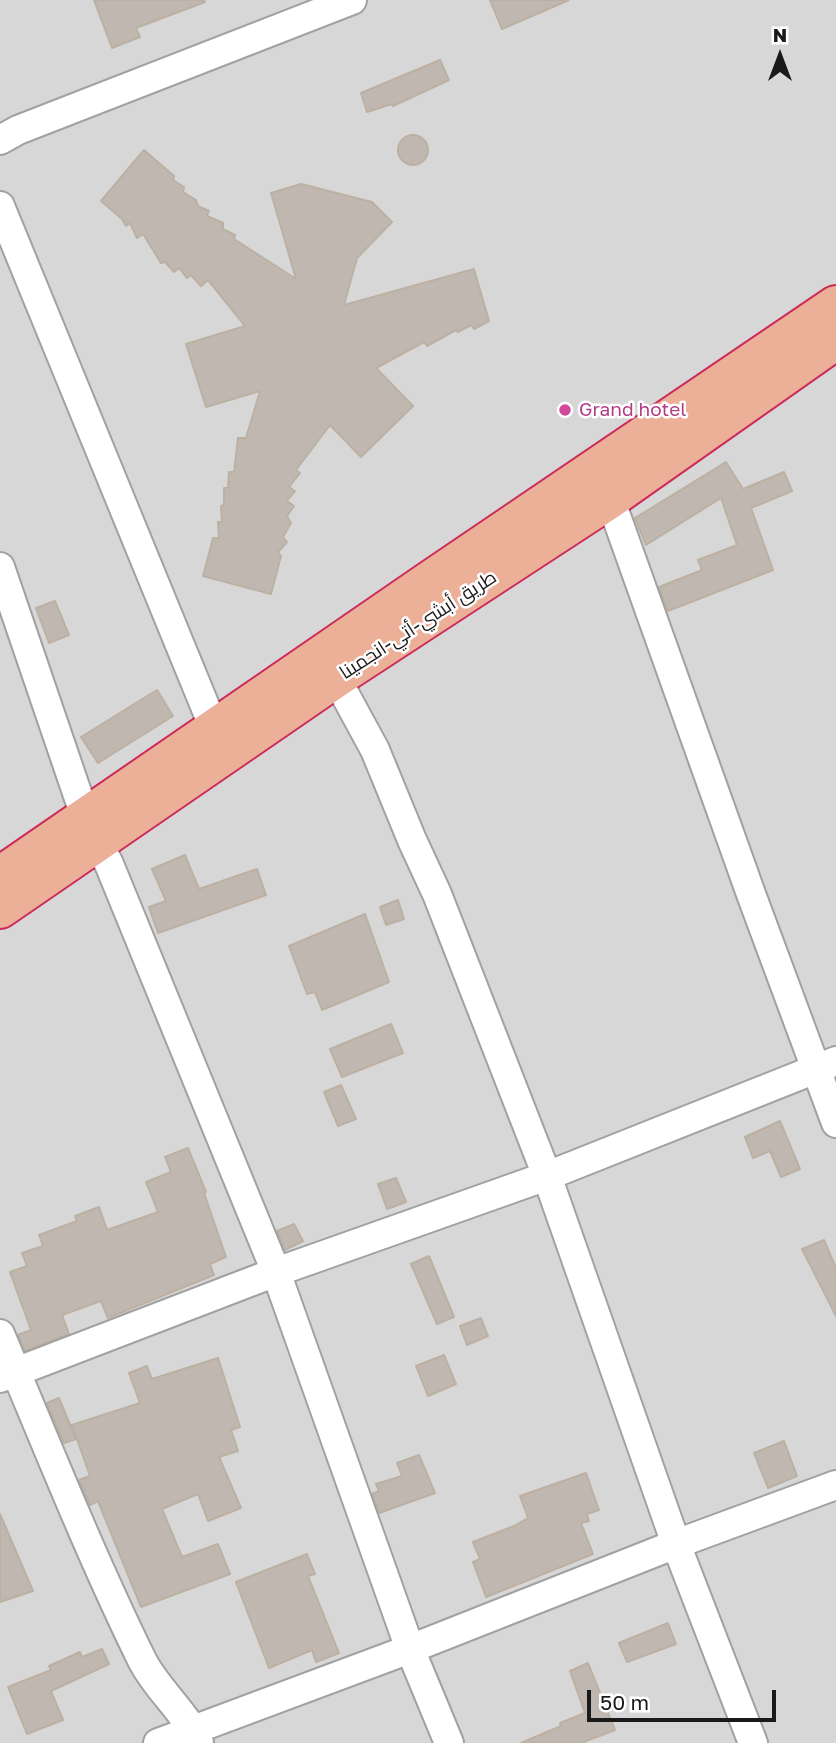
<!DOCTYPE html>
<meta charset="utf-8">
<style>
body{margin:0}
#map{position:relative;width:836px;height:1743px;overflow:hidden;background:#ece9e0;font-family:"Golos Text",sans-serif}
canvas{display:block}
.north{position:absolute;left:745px;top:21px;width:70px;height:70px;-webkit-text-stroke:5px #fff;paint-order:stroke;rotate:0deg;font-size:19px;font-weight:700;line-height:28px;text-align:center;color:#1a1a1a}
.north::after{content:'';display:block;margin:auto;width:24px;height:32px;background:#1a1a1a;clip-path:polygon(50% 0,100% 100%,50% 72%,0 100%)}
.scale{position:absolute;left:587px;top:1690px;width:189px;height:32px;box-sizing:border-box;border:4px solid #1a1a1a;border-top:0;padding-left:9px;font-size:21px;line-height:24px;white-space:nowrap;color:#1a1a1a;-webkit-text-stroke:5px #fff;paint-order:stroke}
</style>
<div id="map">
<canvas width="836" height="1743"></canvas>
<div class="north">N</div>
<div class="scale">50 m</div>
</div>
<script>
const ctx = document.querySelector('canvas').getContext('2d');
ctx.lineJoin = 'round';
function fill(path, color) { ctx.fillStyle = color; ctx.fill(path, 'evenodd'); }
function stroke(path, color, width, dash) { ctx.strokeStyle = color; ctx.lineWidth = width; ctx.lineCap = dash ? 'butt' : 'round'; ctx.setLineDash(dash || []); ctx.stroke(path); }
function write(font, color, halo, rows, align = 'center') {
  ctx.font = font + ' "Golos Text",Cairo,sans-serif'; ctx.lineWidth = 5; ctx.setLineDash([]); ctx.textBaseline = 'middle'; ctx.strokeStyle = halo; ctx.fillStyle = color; for (const [text, x, y, turn = 0] of rows) {
    ctx.save(); ctx.translate(x, y); ctx.rotate((+turn || 0) * Math.PI / 180); ctx.textAlign = isNaN(turn) ? turn : align; if (halo) ctx.strokeText(text, 0, 0); ctx.fillText(text, 0, 0); ctx.restore();
  }
}
fill(new Path2D(`
 M0 0H836V1743H0Z`), '#d8d7d7');
const building = new Path2D(`
 M94 0H204L205 2 136 28 140 37 112 48Z
 M490 0H569L502 29Z
 M440 60 449 80 393 106 392 104 367 112 361 93Z
 M398 150a15 15 0 1 1 30 0a15 15 0 1 1-30 0Z
 M144 150 174 176 173 180 184 187 183 192 196 200 198 206 209 211 207 216 223 223V229L235 235 234 239 296 279 271 193 301 184 372 202 392 222 357 258 344 305 474 269 489 321 474 329 471 325 458 332 456 330 427 346 424 342 376 368 413 406 361 457 330 425 296 470 300 473 289 487 295 491 287 501 294 506 287 516 291 523 283 537 287 542 278 552 281 556 271 594 203 576 213 538H219L218 522H222L221 506 224 505V488H228L229 472H234L238 438H246L260 391 206 407 186 344 245 326 208 280 201 286 191 275 187 278 179 268 174 272 165 262 161 263 143 234 137 238 130 223 126 226 122 219 101 201Z
 M726 462 743 489 784 472 792 491 751 508 773 570 668 611 659 587 702 570 698 560 737 545 721 498 646 545 635 518Z
 M55 601 69 635 49 643 36 608Z
 M157 690 173 716 98 763 81 737Z
 M185 855 199 889 257 869 266 895 158 933 149 907 166 901 152 869Z
 M398 900 404 919 386 925 380 907Z
 M365 914 389 982 322 1010 315 992 307 994 289 946Z
 M391 1024 403 1053 342 1077 330 1049Z
 M341 1085 356 1119 338 1126 324 1092Z
 M780 1121 800 1169 781 1177 770 1151 753 1158 745 1137Z
 M188 1148 206 1192 204 1193 226 1257 210 1264 214 1275 108 1318 101 1301 62 1315 69 1334 25 1351 18 1335 31 1330 10 1272 27 1266 22 1253 43 1246 39 1235 77 1221 75 1216 99 1207 107 1230 158 1212 146 1182 171 1172 165 1157Z
 M396 1178 406 1202 387 1209 378 1184Z
 M294 1224 303 1241 285 1250 277 1231Z
 M824 1240 836 1268V1316L802 1249Z
 M429 1256 454 1317 437 1324 411 1264Z
 M481 1318 488 1336 467 1345 460 1326Z
 M444 1355 456 1384 428 1396 416 1366Z
 M218 1358 240 1427 231 1430 238 1451 219 1457 241 1508 208 1521 198 1494 162 1509 182 1557 218 1544 230 1574 141 1607 98 1501 90 1505 79 1480 90 1476 72 1425 140 1403 129 1373 147 1366 152 1379Z
 M59 1398 76 1439 64 1443 47 1403Z
 M784 1441 797 1476 768 1488 754 1453Z
 M419 1455 435 1493 379 1513 372 1494 379 1491 376 1484 402 1476 397 1463Z
 M586 1473 599 1510 587 1514 589 1521 581 1523 593 1554 486 1597 473 1562 480 1559 473 1542 514 1526 528 1518 520 1496Z
 M0 1514 33 1591 0 1602Z
 M307 1554 315 1574 308 1576 339 1653 316 1662 312 1650 269 1668 236 1582Z
 M668 1623 676 1644 627 1662 619 1643Z
 M102 1649 109 1664 51 1691 63 1720 27 1734 8 1687 51 1670 49 1666 80 1652 82 1657Z
 M588 1663 615 1730 581 1743H521L561 1726 560 1723 585 1713 570 1671Z`);
fill(building, '#c0b8b0');
stroke(building, '#bcb0a3', 2);
const minor = new Path2D(`
 M0 140 18 130 352 0
 M0 206 214 728
 M610 499 751 894 836 1123
 M0 567 85 816
 M336 678 375 750 412 840 437 894 547 1176 676 1544 753 1743
 M97 841 109 864 276 1272 410 1649 449 1743
 M0 1334C46 1443 90 1554 142 1660 157 1690 186 1712 199 1743
 M0 1378 276 1272 547 1176 836 1061
 M158 1743 410 1649 676 1544 836 1485`);
const trunk = new Path2D(`
 M0 876 426 583 836 305
 M0 909 336 678 610 499 836 340`);
stroke(minor, '#a1a1a1', 32);
stroke(trunk, '#cc2b59', 42);
stroke(minor, '#fff', 28);
stroke(trunk, '#ecaf98', 38);
for (const [x, y, r, color] of [
 [565,410,7,"#d1479c"]
]) { const dot = new Path2D(); dot.arc(x, y, r, 0, 2 * Math.PI); ctx.fillStyle = color; ctx.fill(dot); stroke(dot, '#fff', 2.5); }
write('19px', '#b23c85', '#fff', [
 ["Grand hotel",579,410]
], 'left');
write('19px', '#1a1a1a', '#fff', [
 ["طريق أبشي-أتي-انجمينا",418,625,-33]
]);
</script>
